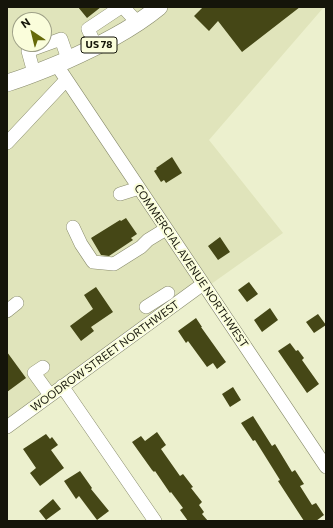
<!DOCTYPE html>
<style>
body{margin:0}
#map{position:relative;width:333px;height:528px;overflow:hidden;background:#ecf0ce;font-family:Commissioner,sans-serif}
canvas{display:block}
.frame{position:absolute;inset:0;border:8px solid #15150a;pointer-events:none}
.north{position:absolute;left:12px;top:12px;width:40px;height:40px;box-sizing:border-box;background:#fafddb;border:1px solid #9ea087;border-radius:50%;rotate:325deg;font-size:11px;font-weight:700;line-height:16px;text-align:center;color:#15150a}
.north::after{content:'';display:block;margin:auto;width:14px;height:18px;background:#666a09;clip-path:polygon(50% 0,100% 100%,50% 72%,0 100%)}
</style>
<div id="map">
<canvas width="333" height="528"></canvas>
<div class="frame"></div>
<div class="north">N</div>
</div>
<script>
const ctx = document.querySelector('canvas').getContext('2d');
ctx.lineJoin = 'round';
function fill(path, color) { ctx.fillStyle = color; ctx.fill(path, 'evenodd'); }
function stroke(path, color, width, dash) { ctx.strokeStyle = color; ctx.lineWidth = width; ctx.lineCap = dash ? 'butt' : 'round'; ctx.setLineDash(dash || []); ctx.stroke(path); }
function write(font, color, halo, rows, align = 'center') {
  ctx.font = font + ' Commissioner,sans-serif'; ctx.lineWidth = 4; ctx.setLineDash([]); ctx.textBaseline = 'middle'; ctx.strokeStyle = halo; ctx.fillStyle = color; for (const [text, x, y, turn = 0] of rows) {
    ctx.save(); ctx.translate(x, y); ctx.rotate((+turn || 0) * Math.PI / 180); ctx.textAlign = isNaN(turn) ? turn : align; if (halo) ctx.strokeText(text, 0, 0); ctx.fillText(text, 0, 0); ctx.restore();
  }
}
fill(new Path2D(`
 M7 7H324L209 140 283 233 7 429ZM20 20H44V44H20Z`), '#e0e4bb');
fill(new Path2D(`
 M78 7H101L87 18Z
 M203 7H300L242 52 218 21 209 31 194 16Z
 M172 157 182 173 166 183 164 180 161 182 154 171 157 169 156 168Z
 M126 218 137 234 131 238 133 240 109 256 101 255 91 238 120 220 121 221Z
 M220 237 230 252 218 260 208 246Z
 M249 282 258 294 247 302 238 290Z
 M96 287 113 312 91 327 94 331 81 341 70 326 93 309 84 295Z
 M270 308 278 320 262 332 254 320Z
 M318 314 326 325 314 333 306 322Z
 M196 318 202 327H201L226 362 217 369 213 363 207 367 188 341 186 343 178 331Z
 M290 343 296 351 298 350 304 358 302 360 319 384 307 393 278 351Z
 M7 352 26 378 7 392Z
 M233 387 241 400 230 407 222 394Z
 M253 416 272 446 275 444 292 472 295 470 304 484 300 486 312 505 316 503 324 515 316 521H304L278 481 280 480 255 440 253 441 241 423Z
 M157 432 166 445 161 449 180 476 183 474 193 487 191 488 202 502 199 505 204 512 202 514 208 521H188L180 510 183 508 171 492 170 493 155 471 154 472 152 470 132 442 141 436 145 441Z
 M46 434 50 439 52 437 58 445 51 450 64 468 40 486 30 473 36 468 23 449Z
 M80 471 92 488 91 489 109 511 97 520 79 496 76 499 64 481Z
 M53 499 61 509 46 520 39 511Z`), '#454716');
const minor = new Path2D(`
 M123 7 137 22
 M96 47 88 29 121 7
 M56 64 326 467
 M34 73 28 51 61 39 68 59
 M7 143 66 80
 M120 194 139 188
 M73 227 81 244 93 262 114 264 141 247 148 240 166 229
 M146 307 168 293
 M7 311 17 303
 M43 367 34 373 50 395
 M62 386 155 521
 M7 427 203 284`);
const major = new Path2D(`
 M7 83C27 77 46 69 65 61 98 46 131 30 159 7`);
stroke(minor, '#898c6d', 14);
stroke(major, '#898c6d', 18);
stroke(minor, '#fff', 13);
stroke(major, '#fff', 17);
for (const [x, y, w] of [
 [99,45,36]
]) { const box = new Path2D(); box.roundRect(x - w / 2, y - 8, w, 16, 3); ctx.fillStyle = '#fafddb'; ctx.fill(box); stroke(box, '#15150a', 1); }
write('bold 10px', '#15150a', null, [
 ["US 78",99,45]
]);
write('11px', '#15150a', '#fafddb', [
 ["COMMERCIAL AVENUE NORTHWEST",191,266,56],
 ["WOODROW STREET NORTHWEST",105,356,-36]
]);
</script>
